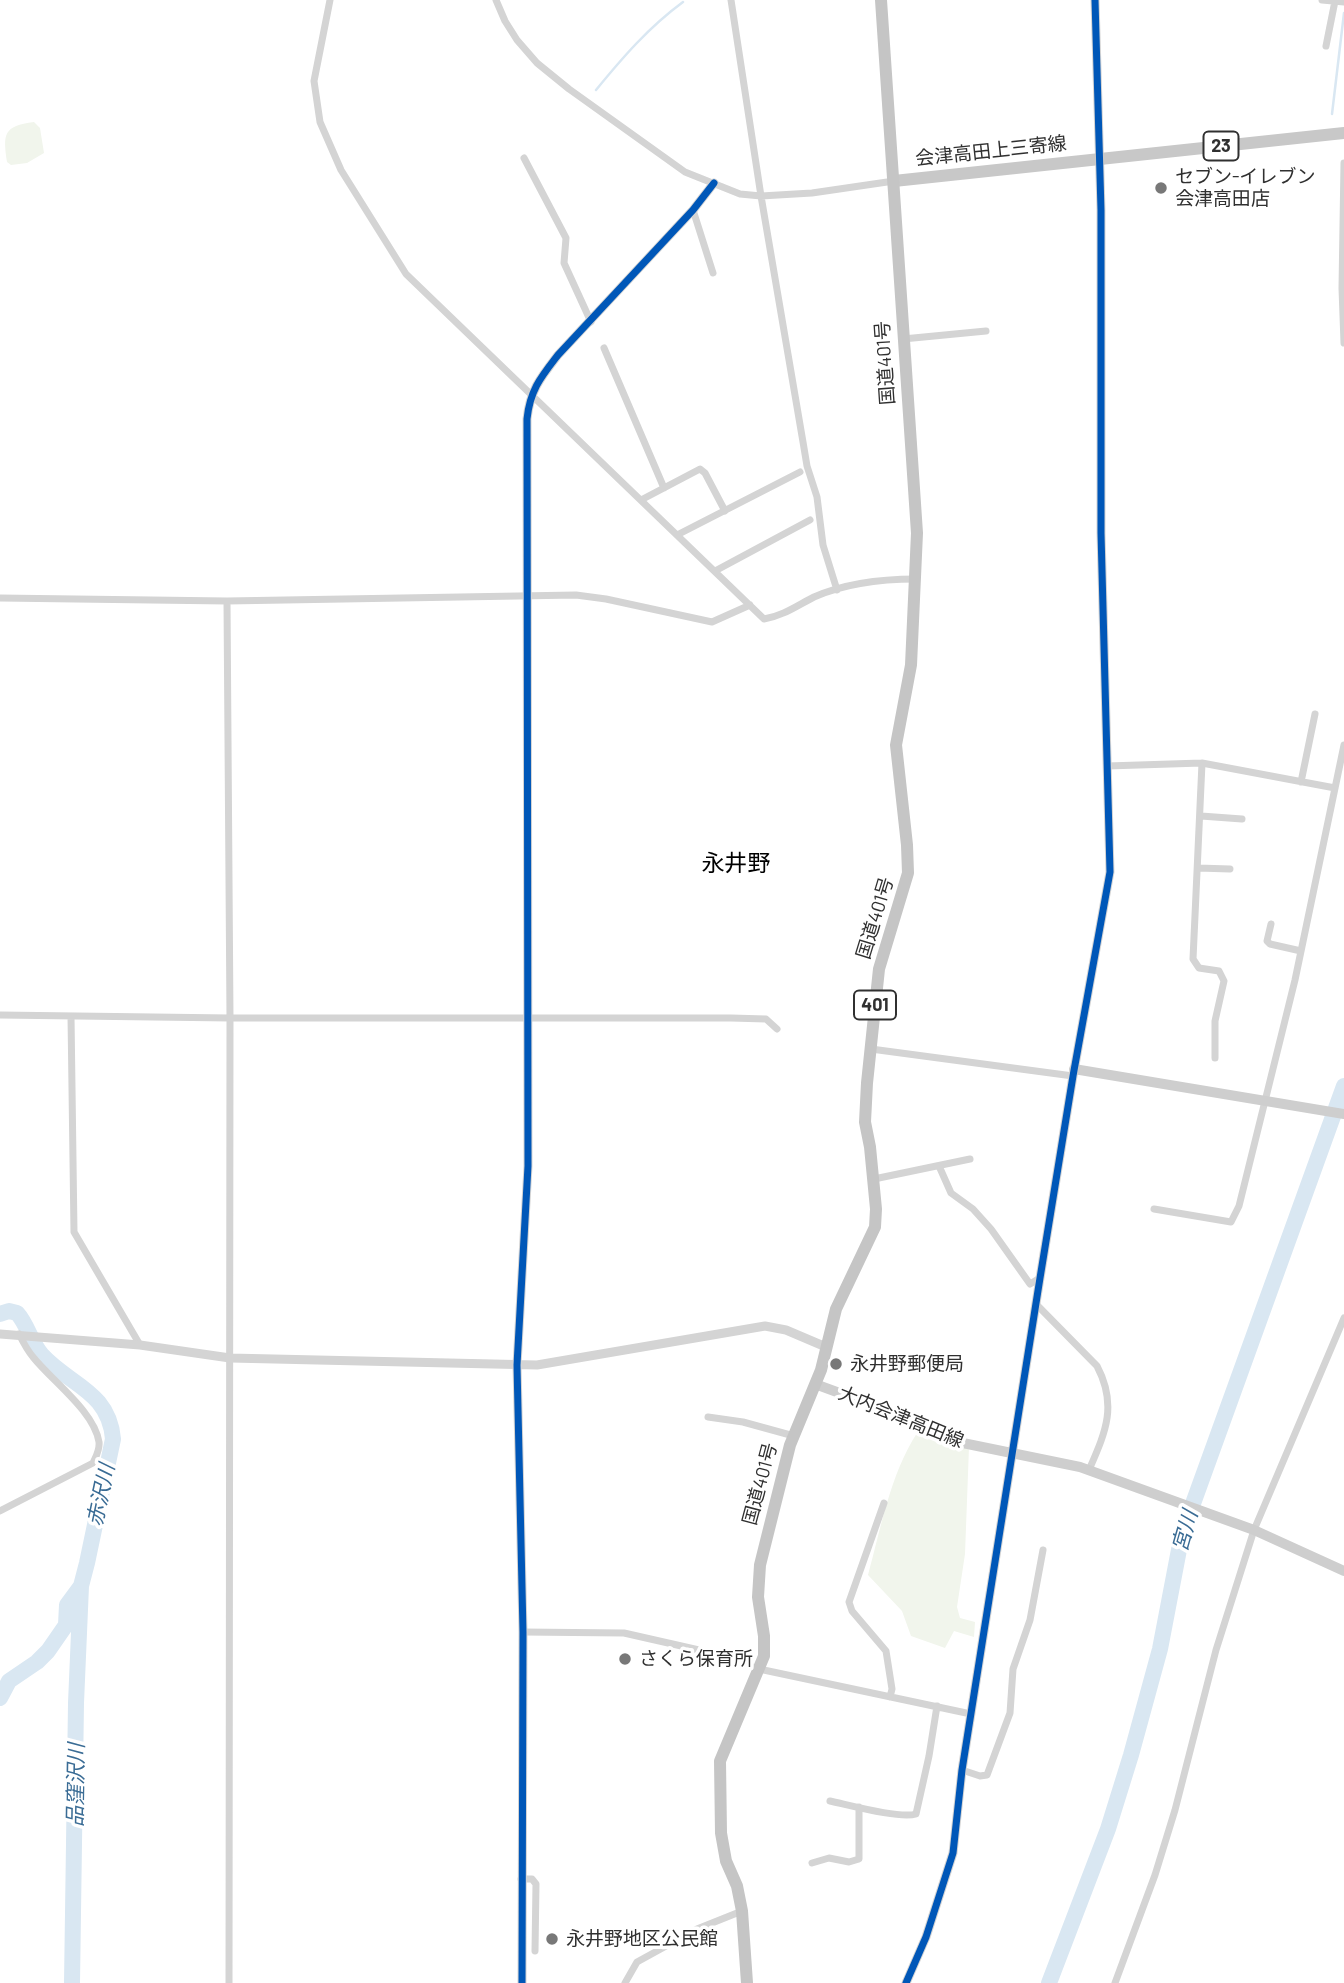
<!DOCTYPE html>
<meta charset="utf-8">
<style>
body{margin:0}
canvas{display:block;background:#fff}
</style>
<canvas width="1344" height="1983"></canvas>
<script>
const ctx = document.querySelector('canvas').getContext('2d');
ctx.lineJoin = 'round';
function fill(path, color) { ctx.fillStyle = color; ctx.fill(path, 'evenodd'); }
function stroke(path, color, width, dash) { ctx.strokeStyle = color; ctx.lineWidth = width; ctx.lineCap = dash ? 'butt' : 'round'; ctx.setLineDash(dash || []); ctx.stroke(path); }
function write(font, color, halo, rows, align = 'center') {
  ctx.font = font + ' Barlow,"Noto Sans JP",sans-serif'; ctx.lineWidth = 7; ctx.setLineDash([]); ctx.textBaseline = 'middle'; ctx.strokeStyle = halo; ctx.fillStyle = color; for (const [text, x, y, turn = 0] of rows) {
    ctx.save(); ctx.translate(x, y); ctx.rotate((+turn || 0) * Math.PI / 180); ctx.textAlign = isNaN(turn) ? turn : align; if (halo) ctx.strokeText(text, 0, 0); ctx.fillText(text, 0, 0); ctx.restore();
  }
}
fill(new Path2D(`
 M34 122 40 128 44 153 27 163 11 165 7 162C3 134 3 126 34 122Z
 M917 1433 969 1447 965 1554 957 1607 960 1618 975 1622 974 1637 954 1631 945 1648 911 1636 902 1611 868 1575C881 1528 890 1475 917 1433Z`), '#f1f5ec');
stroke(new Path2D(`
 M596 90C623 57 649 27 683 2
 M1332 114 1344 13`), '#d9e7f2', 2.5);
stroke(new Path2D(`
 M0 1314 9 1311 17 1313C28 1325 31 1343 42 1355 69 1385 109 1391 113 1439L87 1563 81 1586 67 1605 66 1625 48 1651 37 1662 9 1681 0 1698
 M72 1983 76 1703 81 1586
 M1049 1983 1108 1829 1131 1755 1160 1649 1182 1534 1344 1086`), '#d9e7f2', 16);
stroke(new Path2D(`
 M330 0 314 81 320 122 341 170 406 274 764 619C783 616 798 605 814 597 846 583 882 579 916 579
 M496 0 505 21 517 40 537 63 569 89 685 172 740 194 761 196 812 193 894 181
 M731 0 761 196 803 442 807 466 817 497 823 545 837 590
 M1322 0 1344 2
 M1326 46 1335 1
 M524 158 566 238 564 263 591 322
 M1344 163 1342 288 1344 343
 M693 210 713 273
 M903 339 986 331
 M604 348 664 488
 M641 500 700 469 705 473 725 511
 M677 535 800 472
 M715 571 810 520
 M0 598 227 601 576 595 606 599 712 622 750 605
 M227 601 230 1018 229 1983
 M1202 763 1193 959 1199 968 1219 971 1224 981 1215 1021V1058
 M1107 766 1202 763 1335 788
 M1301 782 1315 714
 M1201 816 1242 819
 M1198 868 1230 869
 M1271 924 1267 941 1270 944 1301 951
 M0 1015 230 1018H731L766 1019 777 1029
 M71 1016 74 1232 140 1345
 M871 1049 1073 1076
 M939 1166 951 1193 973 1209 991 1229 1030 1284 1040 1278
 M874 1179 970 1159
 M1154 1209 1231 1222 1239 1206 1295 980 1344 745
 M1036 1304 1097 1366C1118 1406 1105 1433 1089 1470
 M708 1417 743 1422 794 1436
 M884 1503 849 1602 852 1611 886 1651 892 1689 890 1697
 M0 1511 93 1463C96 1456 100 1450 99 1442 94 1411 52 1381 33 1357 27 1350 23 1342 19 1334
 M523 1632 624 1633 699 1650 759 1669 971 1714
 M962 1770 980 1776 987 1775 1010 1713 1013 1669 1030 1620 1043 1550
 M830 1801C849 1805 900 1819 916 1814L929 1756 937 1706
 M812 1863 829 1858 849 1862 859 1859V1807
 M521 1879H532L536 1884 535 1951
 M625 1983 637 1962 697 1929 742 1911
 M1115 1983 1155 1875 1175 1810 1216 1650 1254 1530 1344 1318`), '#d4d4d4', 7);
stroke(new Path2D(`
 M0 1334 140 1345 230 1358 537 1365 765 1326 786 1330 826 1347
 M522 1983 523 1632 517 1365 528 1166 527 419C530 390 541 377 558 355L693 210 714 183
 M906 1983 926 1937 953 1853 962 1770 1040 1278 1073 1076 1110 872 1101 533V210L1095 0`), '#d4d4d4', 9);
stroke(new Path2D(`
 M1074 1069 1344 1114
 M815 1384 875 1406 953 1441 1080 1467 1254 1530 1344 1571`), '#cecece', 10);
stroke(new Path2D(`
 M894 181 1344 133`), '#c8c8c8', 12);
stroke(new Path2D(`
 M747 1983 742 1911 737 1886 726 1861 721 1833 720 1761 764 1656V1636L758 1597 760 1565 790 1445 821 1370 836 1309 875 1227 876 1209 870 1147 865 1122 867 1083 879 969 908 873 907 845 896 745 911 665 917 533 881 0`), '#c5c5c5', 12);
stroke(new Path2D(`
 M522 1983 523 1632 517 1365 528 1166 527 419C530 390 541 377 558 355L693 210 714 183
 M906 1983 926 1937 953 1853 962 1770 1040 1278 1073 1076 1110 872 1101 533V210L1095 0`), '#0057b8', 7);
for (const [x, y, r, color] of [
 [1161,188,7,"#787878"],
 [836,1364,7,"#787878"],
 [625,1659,7,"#787878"],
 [552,1939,7,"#787878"]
]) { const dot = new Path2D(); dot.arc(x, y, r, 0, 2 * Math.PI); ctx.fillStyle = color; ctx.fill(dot); stroke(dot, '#fff', 2.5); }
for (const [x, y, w] of [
 [1221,146,35],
 [875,1005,42]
]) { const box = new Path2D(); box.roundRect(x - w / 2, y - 14.5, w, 29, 5); ctx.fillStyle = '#fff'; ctx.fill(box); stroke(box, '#303030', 2); }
write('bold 18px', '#303030', null, [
 ["23",1221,146],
 ["401",875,1005]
]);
write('19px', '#303030', '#fff', [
 ["会津高田上三寄線",991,151,-6],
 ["国道401号",885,363,-94],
 ["国道401号",875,918,-73],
 ["大内会津高田線",901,1417,22],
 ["国道401号",760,1484,-75]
]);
write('19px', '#303030', '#fff', [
 ["セブン-イレブン",1175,177],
 ["会津高田店",1175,199],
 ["永井野郵便局",850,1364],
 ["さくら保育所",639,1659],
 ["永井野地区公民館",566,1939]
], 'left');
write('italic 21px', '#3a6c95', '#fff', [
 ["赤沢川",101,1495,-78],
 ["宮川",1185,1531,-74],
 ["品窪沢川",76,1785,-89]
]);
write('23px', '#000', '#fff', [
 ["永井野",736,863]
]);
</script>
